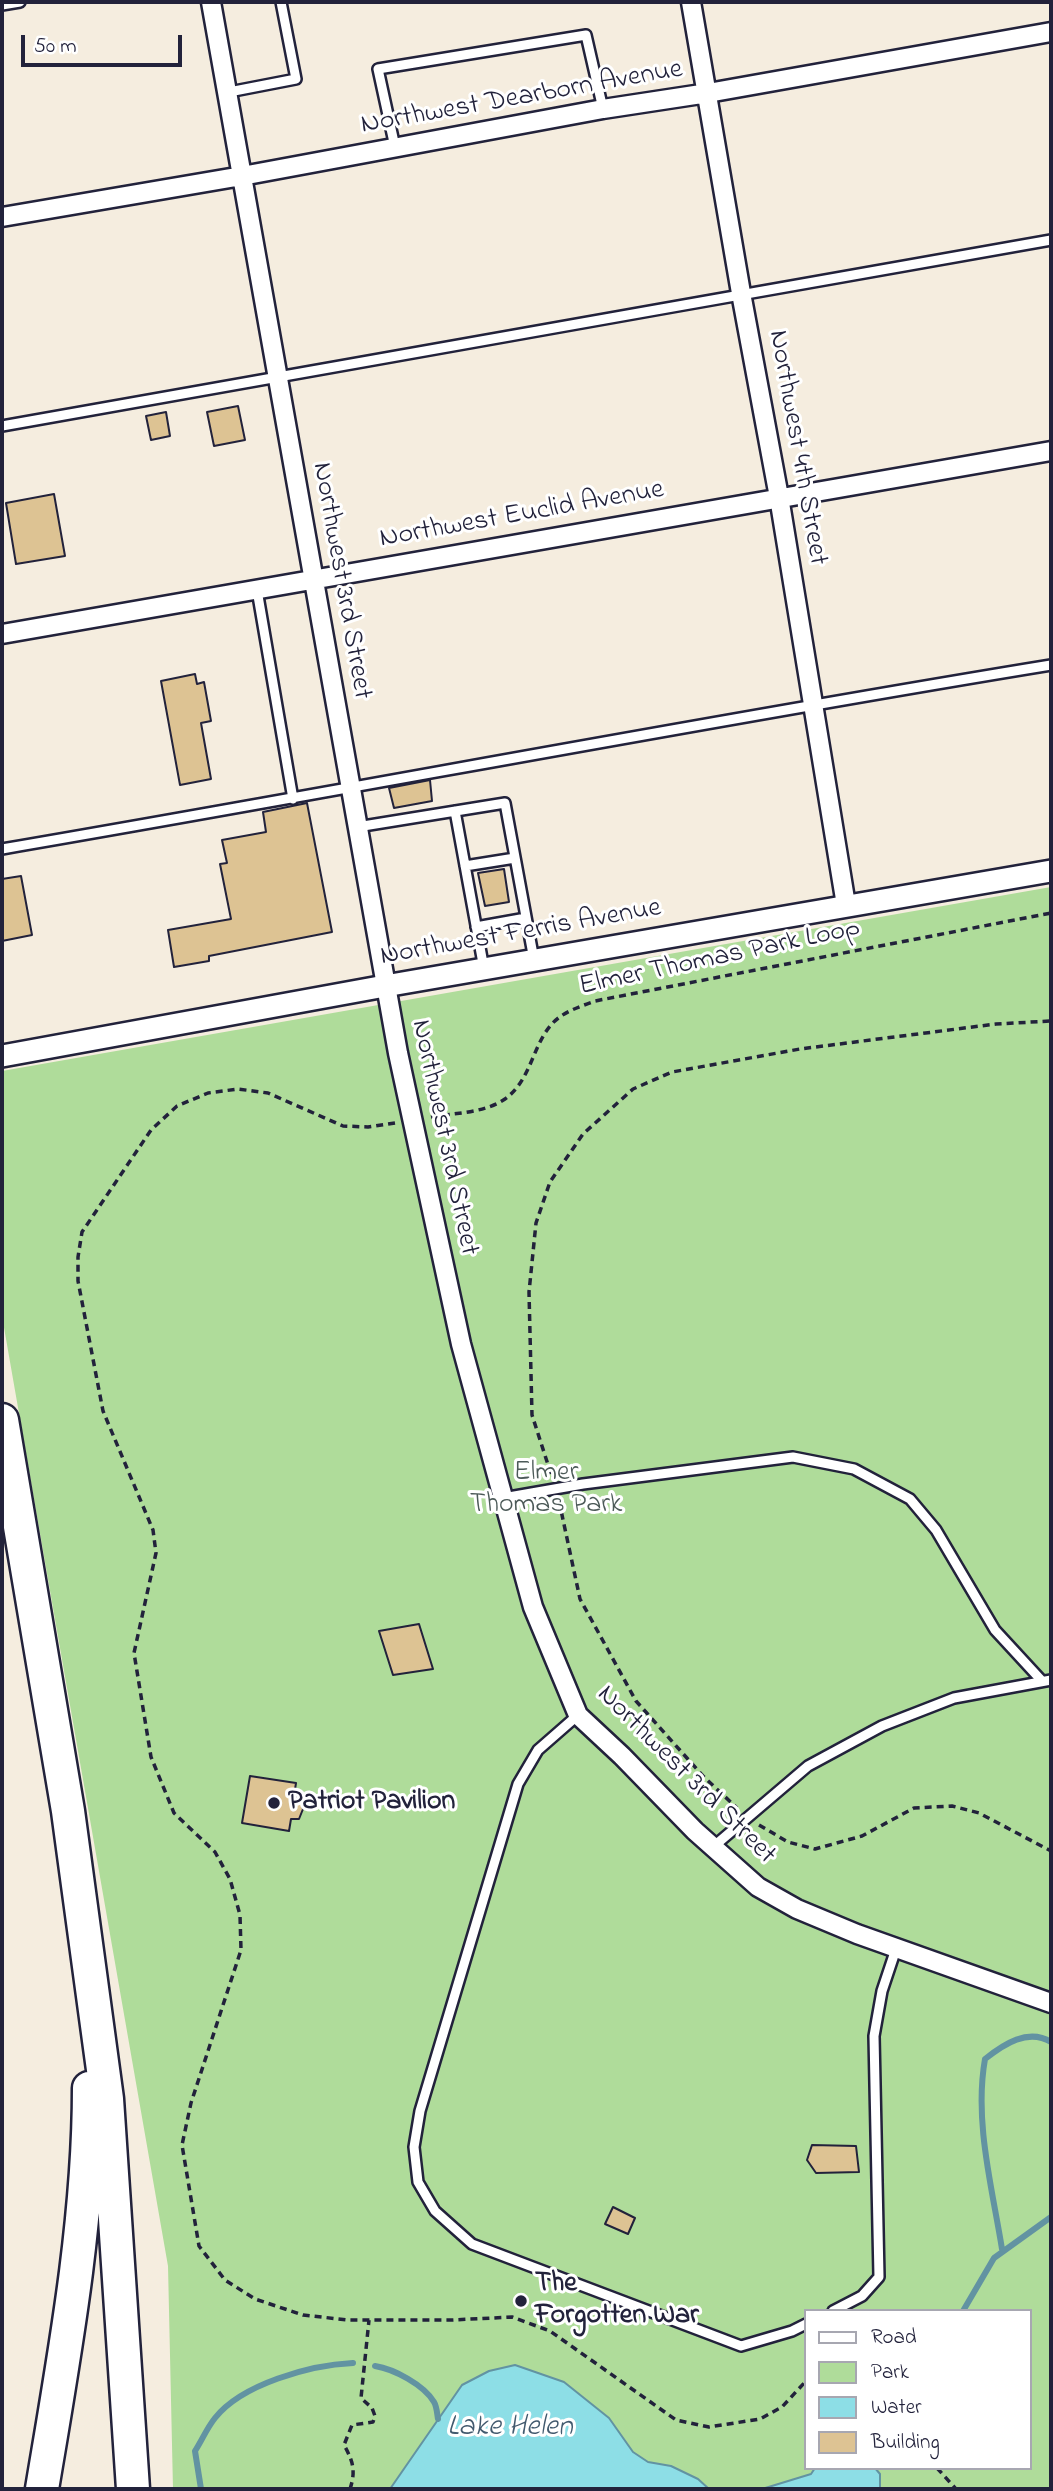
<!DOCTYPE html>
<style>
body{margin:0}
#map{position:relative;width:1053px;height:2491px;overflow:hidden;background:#f5eddf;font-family:"Indie Flower",sans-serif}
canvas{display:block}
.frame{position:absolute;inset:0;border:4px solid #22223b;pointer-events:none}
.legend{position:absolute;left:804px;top:2309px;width:228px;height:161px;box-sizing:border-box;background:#fff;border:2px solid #a7a7b1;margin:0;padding:9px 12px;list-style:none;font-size:21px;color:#22223b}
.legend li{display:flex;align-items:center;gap:14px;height:35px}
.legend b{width:35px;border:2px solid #a7a7b1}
.scale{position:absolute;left:21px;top:35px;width:161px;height:32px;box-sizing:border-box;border:4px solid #22223b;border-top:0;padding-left:9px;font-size:21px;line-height:24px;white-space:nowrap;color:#22223b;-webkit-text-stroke:5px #fff;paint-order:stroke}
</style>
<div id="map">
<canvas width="1053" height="2491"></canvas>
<div class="frame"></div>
<ul class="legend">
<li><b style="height:9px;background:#fff"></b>Road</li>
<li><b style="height:19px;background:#afdc9a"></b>Park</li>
<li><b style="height:19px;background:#8ddee6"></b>Water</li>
<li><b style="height:19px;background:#ddc393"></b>Building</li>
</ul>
<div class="scale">50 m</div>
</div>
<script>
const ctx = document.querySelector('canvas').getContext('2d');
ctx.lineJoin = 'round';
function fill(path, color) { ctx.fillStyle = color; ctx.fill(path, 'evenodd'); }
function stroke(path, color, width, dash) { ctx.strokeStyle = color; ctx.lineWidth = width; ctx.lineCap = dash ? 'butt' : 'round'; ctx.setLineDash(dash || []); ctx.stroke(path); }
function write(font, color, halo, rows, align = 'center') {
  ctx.font = font + ' "Indie Flower",sans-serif'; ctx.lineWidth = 6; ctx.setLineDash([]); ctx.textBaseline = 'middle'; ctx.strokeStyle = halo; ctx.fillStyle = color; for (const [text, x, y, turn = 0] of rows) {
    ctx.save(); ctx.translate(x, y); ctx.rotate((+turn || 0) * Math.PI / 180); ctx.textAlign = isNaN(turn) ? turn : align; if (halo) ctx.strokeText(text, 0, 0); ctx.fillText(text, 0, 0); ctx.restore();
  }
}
fill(new Path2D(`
 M1051 887V2489H173L168 2266 2 1316V1071ZM806 2311H1030V2468H806Z`), '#afdc9a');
const water = new Path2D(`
 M515 2365 564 2382 609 2418 633 2452 648 2462 671 2466 698 2479 709 2489H390L462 2385 489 2371Z
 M815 2468H875L880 2474V2489H762L811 2474Z`);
fill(water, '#8ddee6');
stroke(water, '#6293a2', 2);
stroke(new Path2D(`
 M1002 2249C992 2187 974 2121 985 2059 1004 2044 1028 2028 1051 2042
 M963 2311 994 2258 1051 2217
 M375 2366C394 2369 424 2385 434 2402 437 2407 437 2414 438 2419
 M201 2489 195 2451C202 2440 207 2428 215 2418 242 2384 310 2365 353 2363`), '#6293a2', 6);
const building = new Path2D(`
 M238 406 245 440 214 446 207 412Z
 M166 412 170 436 151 440 146 416Z
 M54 494 65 556 16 564 6 503Z
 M195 674 197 684 204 682 211 721 201 723 211 779 180 785 161 681Z
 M430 780 432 801 394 808 389 788Z
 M307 803 332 932 209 956V961L174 967 168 930 231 919 220 864 227 863 222 840 266 832 263 812Z
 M504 869 509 902 485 906 478 873Z
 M21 876 32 935 2 941V879Z
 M419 1624 433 1669 393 1675 379 1631Z
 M250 1776 296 1783 294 1796 301 1798 303 1809 299 1819H291L289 1831 242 1823Z
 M812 2145 856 2146 859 2172 816 2173 807 2160Z
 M613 2207 635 2218 628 2234 605 2224Z`);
fill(building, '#ddc393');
stroke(building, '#22223b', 2);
const service = new Path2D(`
 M2 5 20 2
 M229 92 296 79 281 2
 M395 147 378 69 586 35 603 109
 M2 426C352 367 701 300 1051 240
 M257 590 293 799
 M455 811 484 969
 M357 827 505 803 534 960
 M2 849C352 789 701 722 1051 665
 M465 866 515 858
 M476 927 526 918
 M503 1498 583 1484 793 1457 854 1469 910 1499 936 1530 995 1630 1042 1681
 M578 1715 538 1750 518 1784 420 2111 414 2147 418 2182 435 2211 472 2244 741 2346 792 2331 806 2324
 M713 1847 808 1766 882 1726 954 1698 1051 1680
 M833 2311 862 2296 879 2277 874 2036 882 1991 896 1949`);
const minor = new Path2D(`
 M211 2 398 1053 461 1344 533 1607 578 1715 622 1756 695 1831 758 1887 797 1909 857 1934 1051 2003
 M691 2 741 293 779 497 846 905
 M2 217 242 176 603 109 708 93 1051 32
 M2 634 1051 451`);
const tertiary = new Path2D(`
 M2 1056 385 986 1051 871`);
const motorway = new Path2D(`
 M2 1420 68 1811 107 2099 133 2489
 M42 2489C64 2357 89 2222 89 2088`);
stroke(service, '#22223b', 14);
stroke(minor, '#22223b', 23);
stroke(tertiary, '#22223b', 26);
stroke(motorway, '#22223b', 37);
stroke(new Path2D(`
 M431 1117C454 1113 485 1113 505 1099 531 1080 532 1047 551 1025 562 1012 579 1007 595 1001L1051 913
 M395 1123 368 1127 343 1126 268 1093 238 1089 208 1093 177 1106 151 1130 82 1232 78 1257V1281L103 1411 153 1530 156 1553 134 1653 151 1757 174 1813 215 1852 230 1879 240 1915 241 1950 191 2103 182 2145 199 2246 225 2280 255 2299 303 2315 348 2320H452L512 2317 550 2331 676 2420 709 2427 760 2419 782 2407 806 2381
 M551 1474 532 1415 529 1292 536 1223 550 1182 583 1134 633 1089 672 1072 800 1049 996 1024 1051 1021
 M559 1501 580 1599 636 1701 703 1776 737 1808
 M759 1825 788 1842 815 1849 862 1836 914 1808 952 1806 979 1813 1051 1851
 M937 2468 956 2489
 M350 2489C356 2471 353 2461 344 2445L352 2425 373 2422 375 2416 372 2408 361 2398 369 2320`), '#22223b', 3.5, [7, 5]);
stroke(service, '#fff', 9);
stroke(minor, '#fff', 18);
stroke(tertiary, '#fff', 21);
stroke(motorway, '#fff', 32);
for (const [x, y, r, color] of [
 [274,1803,7,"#22223b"],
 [521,2301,7,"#22223b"]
]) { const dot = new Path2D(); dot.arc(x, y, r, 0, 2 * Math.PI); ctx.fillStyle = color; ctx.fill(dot); stroke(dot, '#fff', 2.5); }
write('28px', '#22223b', '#fff', [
 ["Northwest Dearborn Avenue",522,99,-10],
 ["Northwest 4th Street",796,448,80],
 ["Northwest Euclid Avenue",522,516,-10],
 ["Northwest 3rd Street",340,581,80],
 ["Northwest Ferris Avenue",521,934,-10],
 ["Elmer Thomas Park Loop",720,959,-12],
 ["Northwest 3rd Street",443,1138,78],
 ["Northwest 3rd Street",685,1776,45]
]);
write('28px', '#4c5a58', '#fff', [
 ["Elmer",546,1474],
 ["Thomas Park",546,1506]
]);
write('bold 28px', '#22223b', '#fff', [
 ["Patriot Pavilion",288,1803],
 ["The",535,2285],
 ["Forgotten War",535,2317]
], 'left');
write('italic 30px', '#425a6e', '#fff', [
 ["Lake Helen",510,2429]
]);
</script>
